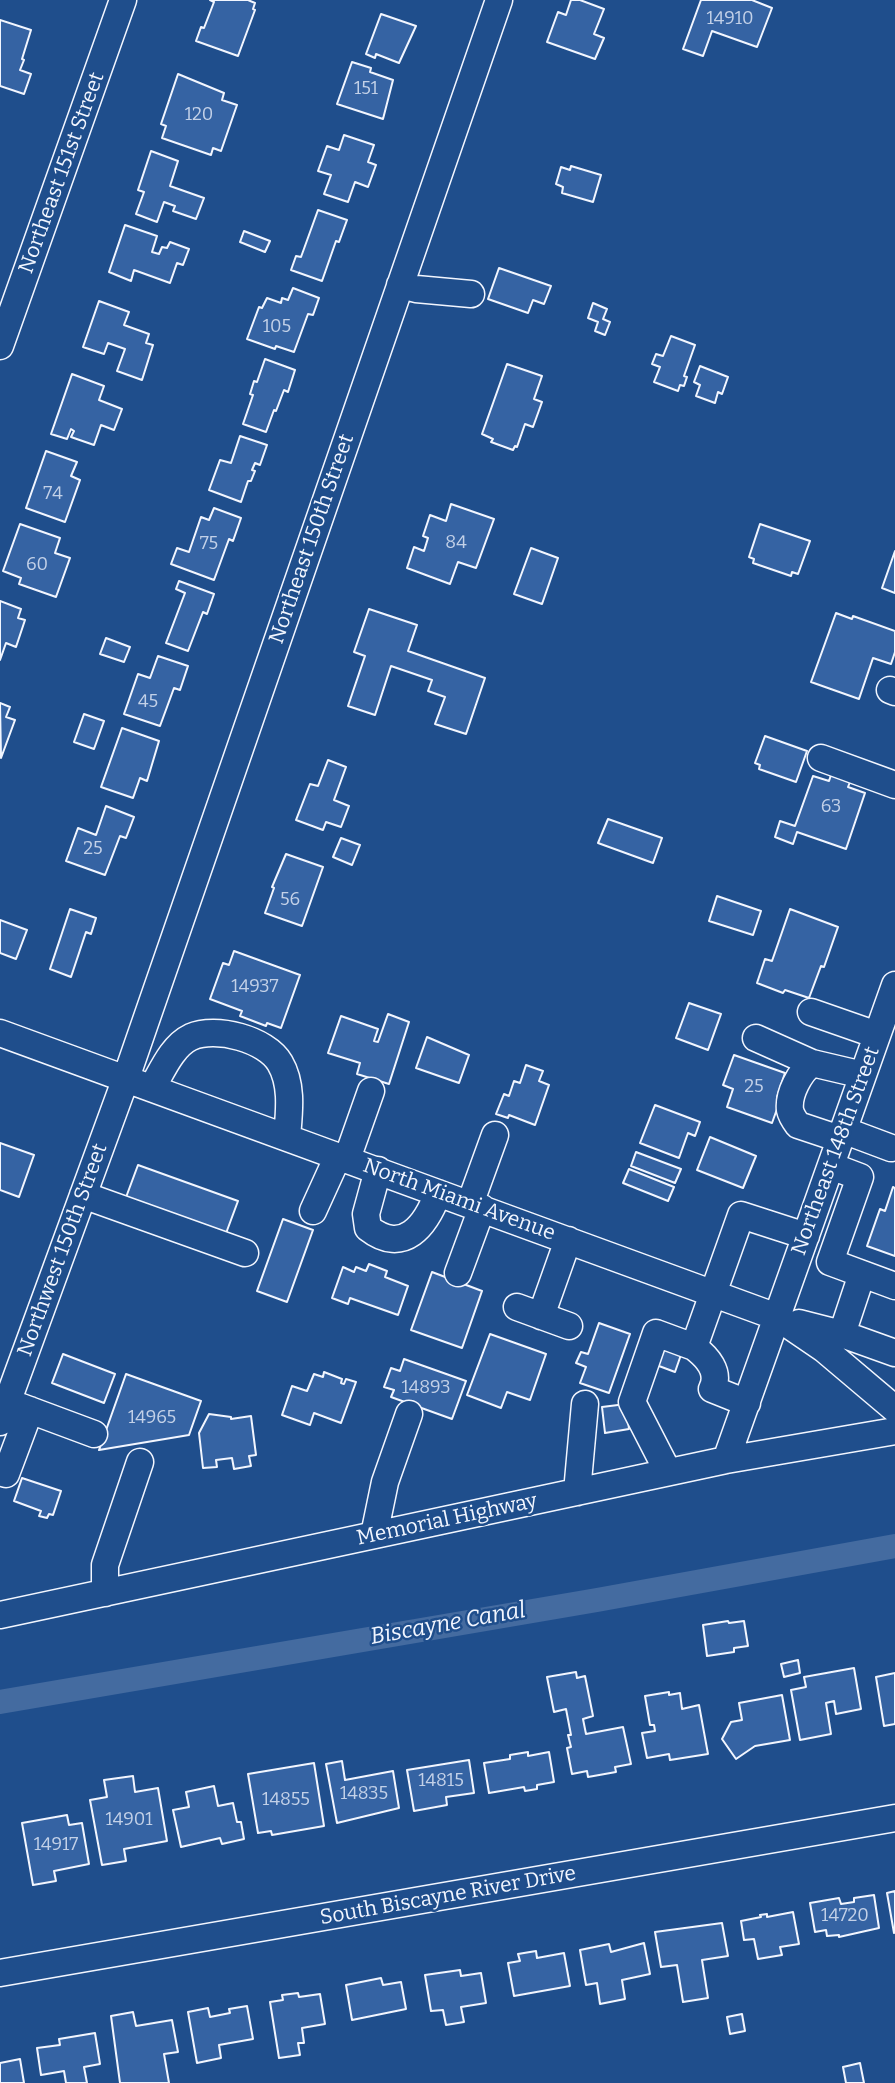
<!DOCTYPE html>
<style>
body{margin:0}
canvas{display:block;background:#1f4e8c}
</style>
<canvas width="895" height="2083"></canvas>
<script>
const ctx = document.querySelector('canvas').getContext('2d');
ctx.lineJoin = 'round';
function stroke(path, color, width, dash) { ctx.strokeStyle = color; ctx.lineWidth = width; ctx.lineCap = dash ? 'butt' : 'round'; ctx.setLineDash(dash || []); ctx.stroke(path); }
function fill(path, color) { ctx.fillStyle = color; ctx.fill(path, 'evenodd'); }
function write(font, color, halo, rows, align = 'center') {
  ctx.font = font + ' Bitter,serif'; ctx.lineWidth = 5; ctx.setLineDash([]); ctx.textBaseline = 'middle'; ctx.strokeStyle = halo; ctx.fillStyle = color; for (const [text, x, y, turn = 0] of rows) {
    ctx.save(); ctx.translate(x, y); ctx.rotate((+turn || 0) * Math.PI / 180); ctx.textAlign = isNaN(turn) ? turn : align; if (halo) ctx.strokeText(text, 0, 0); ctx.fillText(text, 0, 0); ctx.restore();
  }
}
stroke(new Path2D(`
 M0 1702 597 1600 895 1546`), '#446ba0', 24);
const building = new Path2D(`
 M210 0H248L255 3 253 9 255 10 238 56 196 41 201 27 204 28 214 2Z
 M571 0H580L604 9 594 34 604 38 595 59 547 42 558 12 566 15Z
 M701 0H752L772 8 757 47 712 31 703 56 683 49Z
 M381 14 416 26 399 63 376 54 375 58 366 54Z
 M0 20 31 30 22 59 24 60 20 70 31 74 24 94 0 86Z
 M352 62 371 68 370 72 393 80 383 119 337 104Z
 M178 74 224 93 222 100 237 105 221 151 213 148 211 155 162 138 166 126 161 124Z
 M344 135 374 145 368 162 376 165 368 187 355 182 348 202 324 194 331 175 318 171 327 146 339 150Z
 M151 151 178 161 170 186 204 198 196 219 173 211 175 206 164 202 157 222 136 214 144 192 138 190Z
 M571 166 601 175 593 202 562 193 563 187 556 184 561 167 570 170Z
 M318 210 347 220 339 242 336 241 322 281 291 270 296 256 301 257Z
 M125 225 157 236 152 252 159 254 162 247 167 248 170 242 189 249 183 265 177 263 170 283 134 270 131 281 109 272Z
 M244 231 270 241 265 252 240 242Z
 M499 268 551 286 544 304 533 300 528 313 488 299Z
 M293 288 319 298 313 315 308 314 294 352 276 346 275 349 247 339 259 307 262 308 267 298 281 303 282 298 288 300Z
 M99 301 129 312 124 325 149 334 146 343 153 345 142 380 117 371 125 349 108 343 104 354 83 347Z
 M593 303 607 309 603 319 610 322 605 335 595 331 598 322 588 318Z
 M671 336 695 345 684 376 687 377 684 386 680 385 678 391 654 382 660 367 652 364 656 354 663 356Z
 M265 359 295 370 288 392 284 390 276 411 274 410 266 432 243 424 253 395 250 394 254 381 257 382Z
 M507 364 542 376 534 399 542 402 533 427 525 424 517 447 515 446 513 450 491 442 493 439 482 434Z
 M700 366 728 377 722 394 718 392 715 403 696 396 700 385 694 382Z
 M72 374 104 386 99 400 122 409 114 430 101 425 94 445 71 437 74 431 71 429 67 439 51 434Z
 M240 436 267 445 260 465 255 463 252 470 255 471 251 481H248L241 502 209 490 220 460 231 463Z
 M46 451 77 462 71 476 80 480 65 522 26 508Z
 M451 504 494 519 476 568 458 562 450 584 407 568 414 547 424 551 428 538 423 536 430 515 446 521Z
 M214 508 241 518 233 541 229 539 214 580 171 564 177 548 189 552 201 517 209 520Z
 M20 524 60 538 55 553 70 558 56 597 19 584 21 578 3 571Z
 M760 524 810 541 798 574 792 572 791 576 753 563 754 559 749 557Z
 M531 548 558 558 542 604 514 594Z
 M895 551V593L882 588Z
 M179 581 214 594 207 614 203 612 188 651 166 643 185 593 176 589Z
 M0 601 21 609 18 618 25 620 16 647 6 643 0 660Z
 M369 609 417 625 408 651 485 678 466 734 435 724 445 697 428 691 432 680 391 666 375 715 348 706 365 656 354 652Z
 M836 613 852 619 853 616 895 631V652L891 664 873 658 859 699 811 682Z
 M106 638 130 647 124 662 100 654Z
 M158 656 188 666 180 690 174 688 160 726 124 714 138 674 150 678Z
 M0 703 10 707 6 717 15 720 1 758Z
 M84 714 104 721 94 749 74 742Z
 M122 728 159 741 147 781 140 778 133 798 101 787Z
 M765 736 807 751 796 782 759 769 760 765 755 763Z
 M328 760 346 767 334 800 349 806 341 827 326 822 323 830 296 820 310 784 318 786Z
 M831 775 850 782 848 787 865 793 846 849 797 832 793 844 775 837 780 821 795 826 813 776 829 781Z
 M106 806 134 817 126 838 120 836 105 875 66 861 78 828 96 835Z
 M608 819 662 838 653 863 598 843Z
 M341 838 360 845 352 865 333 857Z
 M286 854 323 867 302 926 265 913 274 888 272 887Z
 M717 896 761 911 753 935 709 921Z
 M70 909 96 918 91 934 86 932 71 977 50 969Z
 M790 909 838 927 824 967 821 966 809 998 785 990 783 993 757 983 765 959 772 961Z
 M0 920 27 930 16 959 0 953Z
 M234 951 300 975 281 1028 267 1023 266 1026 240 1016 242 1011 210 999 223 963 229 965Z
 M689 1003 721 1014 708 1050 676 1038Z
 M388 1014 409 1022 389 1084 357 1074 360 1063 328 1053 341 1016 378 1029 374 1041 378 1042Z
 M427 1037 469 1055 459 1083 416 1068Z
 M734 1055 785 1073 777 1097 781 1098 772 1123 727 1107 733 1089 723 1085Z
 M526 1065 543 1071 539 1081 549 1085 535 1125 509 1115 508 1118 496 1114 504 1094 509 1096 514 1081 520 1083Z
 M655 1105 700 1122 695 1136 688 1133 679 1158 640 1143Z
 M710 1137 756 1156 743 1188 697 1170Z
 M0 1143 34 1155 19 1197 0 1190Z
 M636 1152 681 1169 675 1183 631 1166Z
 M138 1165 238 1201 225 1236 125 1200Z
 M629 1169 674 1187 668 1201 623 1183Z
 M893 1187 895 1188V1256L867 1246 880 1209 885 1211Z
 M283 1219 313 1230 287 1302 257 1291Z
 M369 1264 387 1271 385 1277 408 1286 398 1315 350 1298 348 1304 332 1298 343 1267 354 1272 356 1267 366 1271Z
 M432 1272 482 1291 462 1348 411 1330Z
 M599 1323 630 1334 609 1393 580 1383 586 1367 576 1363 581 1352 588 1354Z
 M490 1334 546 1354 530 1400 507 1392 501 1408 467 1395Z
 M659 1341 683 1349 675 1372 651 1363Z
 M63 1354 115 1374 104 1403 52 1383Z
 M404 1359 466 1381 452 1419 391 1397 394 1390 384 1387 391 1368 400 1371Z
 M324 1372 342 1379 341 1383 344 1384 346 1379 356 1382 341 1423 314 1413 310 1425 282 1415 292 1386 307 1391 314 1374 323 1377Z
 M126 1374 201 1401 189 1435 99 1450Z
 M626 1404 629 1429 605 1433 602 1407Z
 M209 1414 231 1417V1419L251 1416 256 1455 249 1456 251 1466 234 1469 232 1458 216 1460 217 1467 203 1468 199 1433Z
 M22 1478 61 1491 53 1515 49 1514 47 1518 39 1516 41 1511 14 1501Z
 M728 1621 729 1623 744 1621 748 1646 734 1648V1652L707 1656 703 1625Z
 M798 1660 800 1673 784 1677 781 1664Z
 M854 1668 861 1709 836 1714 834 1701 826 1703 831 1734 800 1740 791 1690 806 1687 804 1677Z
 M576 1672 577 1678 585 1676 593 1716 583 1719 586 1734 623 1727 631 1764 615 1767 616 1772 588 1777 587 1771 572 1774 567 1748 571 1747 568 1735H571L566 1709 554 1712 547 1677Z
 M895 1673V1724L884 1726 876 1677Z
 M669 1692V1695L680 1693 682 1709 699 1705 708 1754 670 1760 669 1754 647 1758 642 1733 655 1731 654 1725H650L645 1696Z
 M782 1695 790 1740 755 1746 736 1759 722 1739 731 1722 742 1720 739 1703Z
 M528 1752V1756L549 1752 554 1782 537 1785V1789L525 1791 524 1787 489 1793 484 1763 510 1759V1755Z
 M469 1760 474 1793 446 1797 447 1805 414 1811 407 1770Z
 M342 1761 345 1780 393 1771 399 1808 337 1823 326 1764Z
 M314 1763 324 1826 272 1835 271 1831 258 1833 248 1774Z
 M133 1776 135 1792 158 1788 167 1841 124 1849 126 1861 102 1865 90 1800 107 1797 104 1780Z
 M214 1786 218 1806 233 1803 237 1822H241L244 1839 222 1844 220 1838 181 1847 173 1810 189 1807 186 1792Z
 M67 1815 69 1825 82 1823 89 1864 54 1871 56 1881 33 1885 22 1823Z
 M895 1891V1932L894 1933 887 1893Z
 M874 1895 879 1928 839 1937V1935L827 1936 826 1930 815 1932 810 1903 839 1898 841 1904 854 1902V1898Z
 M793 1912 799 1944 780 1947 782 1955 758 1959 754 1939 744 1940 741 1921 761 1917 760 1915 767 1914V1917Z
 M722 1923 728 1956 702 1960 708 1998 683 2002 677 1965 661 1967 655 1932Z
 M644 1943 650 1974 622 1980 625 1999 600 2004 597 1983 586 1985 580 1950 609 1944 611 1952Z
 M536 1951 537 1958 564 1953 570 1986 514 1996 508 1963 520 1961 518 1954Z
 M460 1970 461 1976 481 1973 486 2003 461 2007 464 2022 446 2025 443 2010 431 2011 425 1975Z
 M381 1978 383 1985 401 1982 406 2009 352 2020 346 1985Z
 M298 1993 299 1997 320 1994 325 2024 302 2028 304 2043H298L300 2055 279 2058 270 2002 283 2000 282 1995Z
 M247 2006 253 2039 219 2045 221 2058 197 2063 188 2012 208 2008 210 2017 230 2013 229 2009Z
 M133 2012 136 2026 172 2020 178 2052 164 2054 169 2083H120L111 2016Z
 M742 2014 745 2031 730 2034 727 2017Z
 M95 2033 100 2064 84 2067 87 2083H66L64 2071 41 2075 37 2048 60 2045 59 2039Z
 M20 2059 24 2083H0V2063Z
 M860 2063 864 2083H846L843 2067Z`);
fill(building, '#3563a3');
stroke(building, '#f2f6ff', 2);
const minor = new Path2D(`
 M400 285 416 289 471 294
 M0 346 123 0
 M890 690 895 692
 M821 758 895 785
 M811 1012 877 1035
 M0 1033 777 1317 824 1349 895 1409
 M756 1038 812 1063
 M152 1088C162 1071 172 1046 191 1037 216 1026 266 1039 280 1063 293 1085 289 1113 287 1137
 M843 1130 891 1148
 M840 1139 798 1125C795 1121 791 1115 790 1110 788 1094 800 1072 812 1063L863 1075
 M347 1159 371 1091
 M831 1166 860 1177 830 1262 895 1286
 M378 1170 366 1214 368 1228C404 1256 426 1225 438 1193
 M83 1195 245 1253
 M470 1204 495 1135
 M313 1211 338 1156
 M458 1273 482 1208
 M517 1307 569 1326
 M541 1316 568 1240
 M799 1323 842 1334 895 1353
 M842 1334 862 1274
 M694 1347C707 1357 721 1372 712 1389L747 1403
 M8 1402 94 1434
 M0 1422 126 1078 499 0
 M726 1460 895 985
 M0 1472 6 1474 30 1410
 M668 1472 632 1402 656 1333 694 1347 741 1215 806 1236
 M577 1492 585 1404
 M374 1535 385 1482 409 1414
 M105 1593V1565L140 1462
 M0 1615 726 1460 895 1431
 M0 1973 895 1818`);
stroke(minor, '#f2f6ff', 29);
stroke(minor, '#1f4e8c', 26);
write('18px', '#c3d1e8', null, [
 ["14910",730,19],
 ["151",366,89],
 ["120",199,115],
 ["105",277,327],
 ["74",53,494],
 ["84",456,543],
 ["75",209,544],
 ["60",37,565],
 ["45",148,702],
 ["63",831,807],
 ["25",93,849],
 ["56",290,900],
 ["14937",255,987],
 ["25",754,1087],
 ["14893",426,1388],
 ["14965",152,1418],
 ["14815",441,1781],
 ["14835",364,1794],
 ["14855",286,1800],
 ["14901",129,1820],
 ["14917",56,1845],
 ["14720",845,1916]
]);
write('21px', '#f2f6ff', '#1f4e8c', [
 ["Northeast 151st Street",62,173,-70],
 ["Northeast 150th Street",312,539,-71],
 ["Northeast 148th Street",836,1151,-70],
 ["North Miami Avenue",459,1200,20],
 ["Northwest 150th Street",63,1250,-70],
 ["Memorial Highway",447,1520,-12],
 ["South Biscayne River Drive",448,1896,-10]
]);
write('italic 23px', '#f2f6ff', '#1f4e8c', [
 ["Biscayne Canal",448,1624,-10]
]);
</script>
